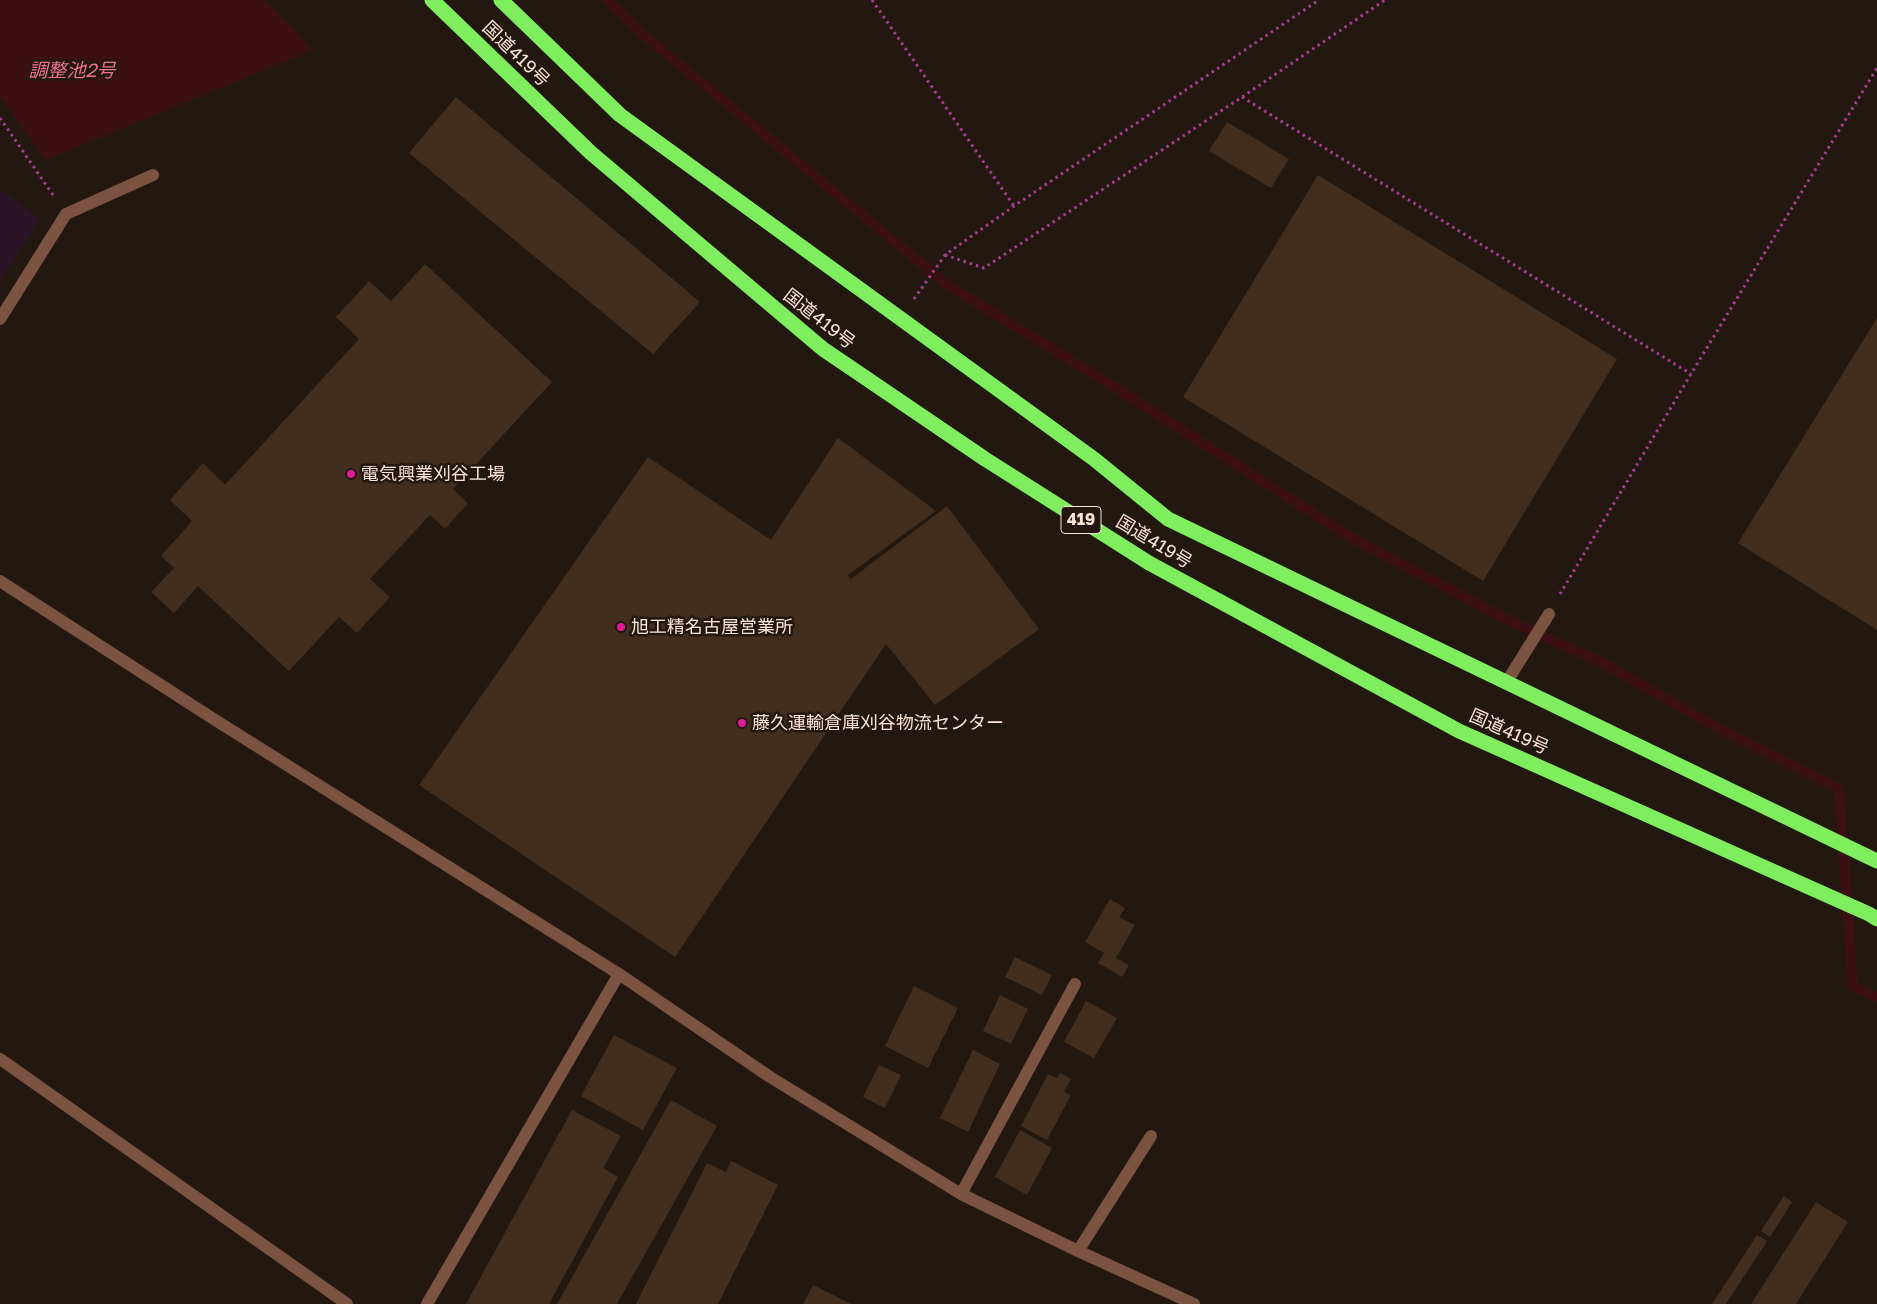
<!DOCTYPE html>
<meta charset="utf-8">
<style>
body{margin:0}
canvas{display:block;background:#221810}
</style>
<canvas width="1877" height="1304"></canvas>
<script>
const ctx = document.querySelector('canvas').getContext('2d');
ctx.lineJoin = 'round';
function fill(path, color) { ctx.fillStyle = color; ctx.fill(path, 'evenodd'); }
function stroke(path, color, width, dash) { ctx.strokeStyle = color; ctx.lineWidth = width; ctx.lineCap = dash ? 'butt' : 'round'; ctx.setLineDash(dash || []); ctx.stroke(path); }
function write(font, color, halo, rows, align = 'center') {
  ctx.font = font + ' "Golos Text","Noto Sans JP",sans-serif'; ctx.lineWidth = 5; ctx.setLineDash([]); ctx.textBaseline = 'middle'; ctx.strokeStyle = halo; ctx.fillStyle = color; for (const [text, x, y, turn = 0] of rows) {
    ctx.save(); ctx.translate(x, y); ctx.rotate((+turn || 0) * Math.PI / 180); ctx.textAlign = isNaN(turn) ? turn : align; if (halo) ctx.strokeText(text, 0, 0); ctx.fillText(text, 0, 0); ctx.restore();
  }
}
fill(new Path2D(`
 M0 189 40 219 0 281Z`), '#2b1426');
fill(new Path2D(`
 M0 0H266L313 50 46 160 0 97Z`), '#3c0f14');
stroke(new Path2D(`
 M607 0 646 37 946 284 1108 383 1352 538 1506 619 1603 663 1720 729 1839 789 1853 987 1877 997`), '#3c0f14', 10);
fill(new Path2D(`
 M456 97 700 302 653 354 409 153Z
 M1227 122 1289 159 1271 188 1209 151Z
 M1318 175 1617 359 1483 581 1183 397Z
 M425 264 552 382 453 489 468 503 445 529 430 515 370 579 390 597 357 633 339 617 289 671 198 586 174 613 151 592 174 568 161 556 192 521 170 500 203 463 225 485 359 339 336 317 369 281 391 301Z
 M1877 318V630L1738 543Z
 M838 438 936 511 848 575 851 579 947 506 1039 629 935 705 886 644 675 957 419 785 648 457 771 540Z
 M1110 899 1125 908 1119 917 1135 925 1116 958 1129 965 1122 977 1098 963 1104 953 1085 942Z
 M1015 957 1052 975 1042 995 1005 977Z
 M914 986 958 1008 928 1068 885 1046Z
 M1000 995 1028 1009 1011 1044 983 1031Z
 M1086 1001 1117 1018 1094 1058 1064 1042Z
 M614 1035 677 1068 643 1130 581 1096Z
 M973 1050 1000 1064 968 1132 940 1118Z
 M879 1065 901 1075 885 1108 863 1097Z
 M1060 1073 1071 1079 1064 1092 1071 1095 1047 1140 1021 1126 1048 1074 1057 1078Z
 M671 1100 717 1126 617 1304H557Z
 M572 1110 621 1136 603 1168 618 1177 549 1304H466Z
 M1020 1130 1052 1148 1027 1195 995 1177Z
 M731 1161 778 1185 718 1304H636L707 1163 726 1172Z
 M1784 1196 1792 1202 1770 1237 1761 1231Z
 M1816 1202 1848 1222 1796 1304H1751Z
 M1757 1235 1767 1241 1726 1304H1712Z
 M813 1285 851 1304H803Z`), '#412e1e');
stroke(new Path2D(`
 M872 0 1014 206
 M1242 97 1691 374
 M0 118 53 195
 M945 255 984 268 1242 97 1385 0
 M914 299 945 255 1014 206 1319 0
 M1560 594 1691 374 1877 68`), '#a93c94', 3, [2.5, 4]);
stroke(new Path2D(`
 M0 319 66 214 153 175
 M0 581 212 718 619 974 770 1077 961 1194 1078 1251 1194 1304
 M1506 683 1549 614
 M0 1059 347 1304
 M961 1194 1075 984
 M1078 1251 1151 1136
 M427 1304 619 974`), '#7c5240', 12);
stroke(new Path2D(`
 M432 0 591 153 823 349 985 459 1149 563 1459 731 1869 914 1877 919
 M501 0 620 115 1094 459 1168 519 1877 861`), '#7eee5e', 15);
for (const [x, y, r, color] of [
 [351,474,5,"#e4199c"],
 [621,627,5,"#e4199c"],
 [742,723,5,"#e4199c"]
]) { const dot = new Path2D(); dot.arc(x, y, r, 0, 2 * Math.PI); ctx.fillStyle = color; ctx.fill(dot); stroke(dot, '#221810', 2); }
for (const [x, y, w] of [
 [1081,520,40]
]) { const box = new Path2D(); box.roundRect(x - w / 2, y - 13.5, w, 27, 4); ctx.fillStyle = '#221810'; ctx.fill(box); stroke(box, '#fbe3d6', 1); }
write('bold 16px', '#fbe3d6', null, [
 ["419",1081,520]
]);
write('18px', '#fbe3d6', '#221810', [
 ["国道419号",516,54,44],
 ["国道419号",819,319,38],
 ["国道419号",1154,542,31],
 ["国道419号",1509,732,24]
]);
write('18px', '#fbe3d6', '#221810', [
 ["電気興業刈谷工場",361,474],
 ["旭工精名古屋営業所",631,627],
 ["藤久運輸倉庫刈谷物流センター",752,723]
], 'left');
write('italic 19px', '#ef6f94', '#221810', [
 ["調整池2号",72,71]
]);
</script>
